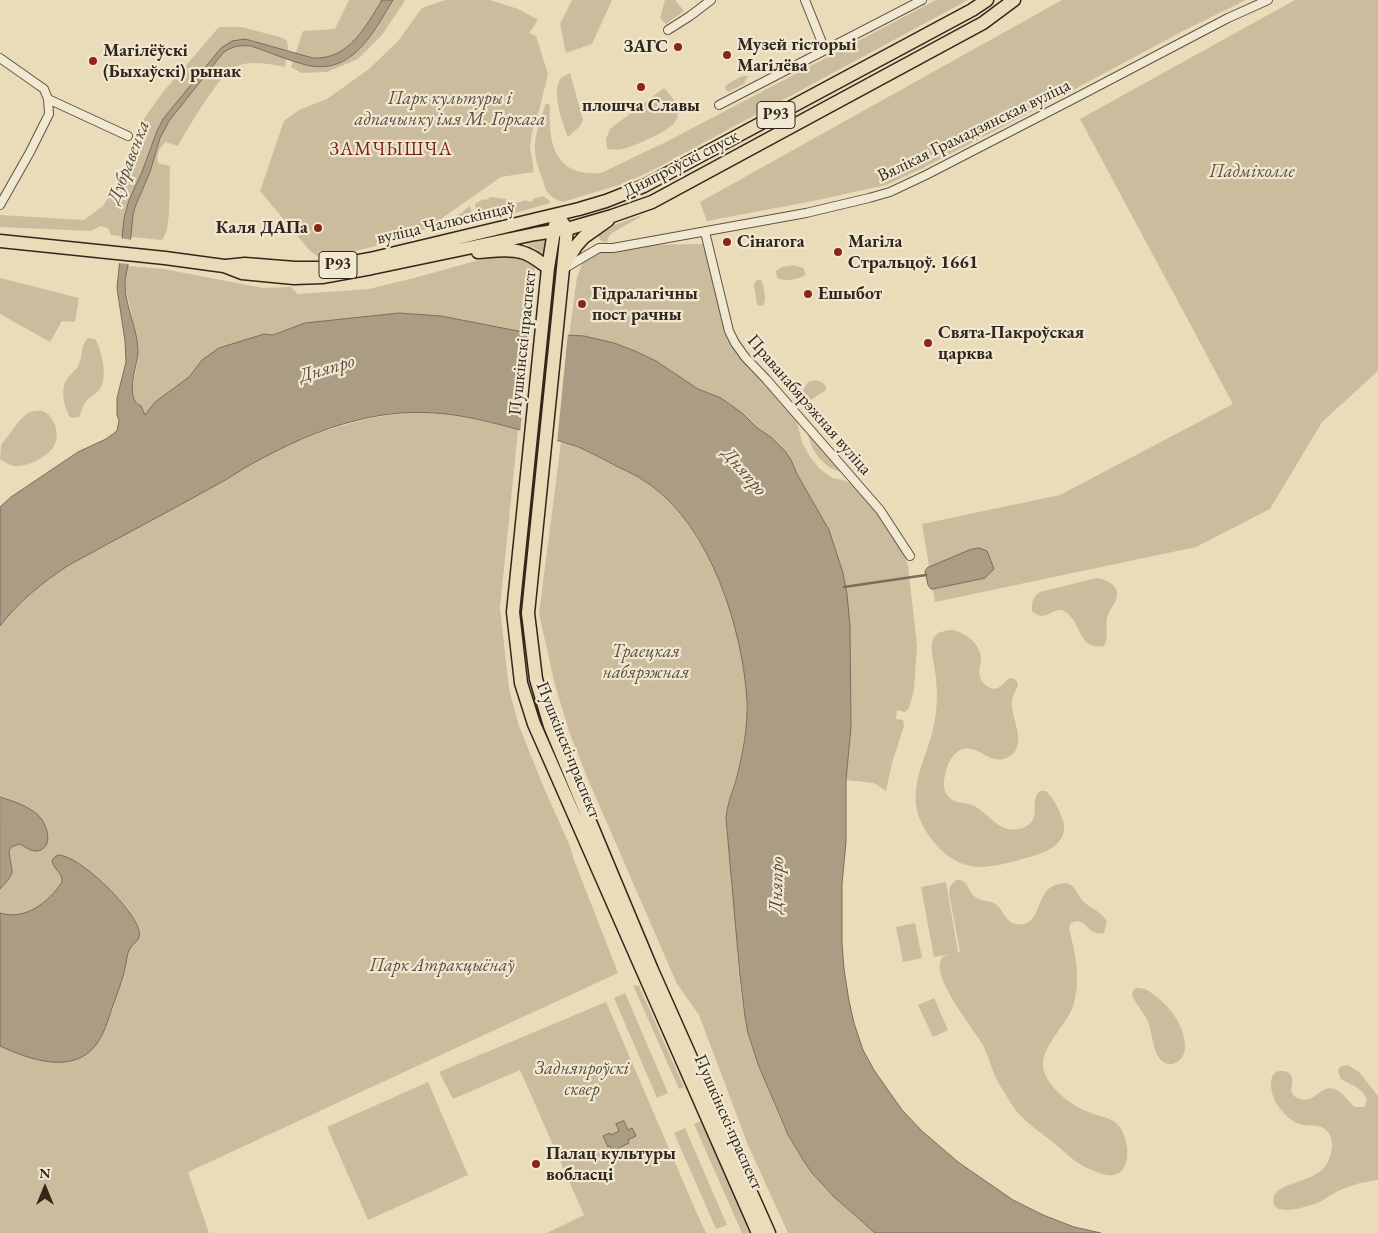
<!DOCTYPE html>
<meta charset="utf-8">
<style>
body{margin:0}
#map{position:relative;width:1378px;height:1233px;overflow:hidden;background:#eadbb9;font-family:"EB Garamond",serif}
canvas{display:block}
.north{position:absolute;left:20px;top:1163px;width:50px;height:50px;-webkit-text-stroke:4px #f1e8d2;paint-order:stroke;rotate:0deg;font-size:14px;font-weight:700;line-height:20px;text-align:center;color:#32261d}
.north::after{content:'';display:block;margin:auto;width:18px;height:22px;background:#32261d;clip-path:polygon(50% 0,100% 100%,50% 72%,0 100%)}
</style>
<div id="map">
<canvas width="1378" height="1233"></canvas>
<div class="north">N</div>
</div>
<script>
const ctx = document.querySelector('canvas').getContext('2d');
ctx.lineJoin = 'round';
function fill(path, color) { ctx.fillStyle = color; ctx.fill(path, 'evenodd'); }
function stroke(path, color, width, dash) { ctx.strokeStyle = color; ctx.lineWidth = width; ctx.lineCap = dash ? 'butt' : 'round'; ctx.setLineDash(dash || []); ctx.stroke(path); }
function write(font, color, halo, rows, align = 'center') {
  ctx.font = font + ' "EB Garamond",serif'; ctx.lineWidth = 4.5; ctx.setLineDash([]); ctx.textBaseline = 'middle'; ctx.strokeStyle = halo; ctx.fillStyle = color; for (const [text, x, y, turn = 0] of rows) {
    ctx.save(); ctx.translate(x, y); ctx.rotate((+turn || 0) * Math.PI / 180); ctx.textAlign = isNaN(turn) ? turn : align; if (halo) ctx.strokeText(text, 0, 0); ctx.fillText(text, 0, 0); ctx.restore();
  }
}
fill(new Path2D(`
 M349 0H405L403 4 382 35 358 59 327 72 301 73 291 67 303 31 335 29Z
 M445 0H490L518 9 538 20 529 33 536 36 548 74 539 111 532 132 530 146 534 172 501 177 435 223 408 238 331 257H319L310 251 260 191 284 121 299 110 327 99 369 69 398 41 422 8Z
 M572 0H612L592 44 566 53 560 24Z
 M665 0H675L684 11 666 24 660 18Z
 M936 0H968L653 170 625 183 563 202C557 201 547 194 545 188 544 186 544 183 543 180 530 148 534 138 546 103L550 105C548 143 554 177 601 173L668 141Z
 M1062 0H1246L1183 31 1075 89 923 168 886 185 808 202 707 221 700 202Z
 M1295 0H1378V371L1322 422 1270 509 1196 547 935 602 922 524 1060 495 1233 404 1080 119Z
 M219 27H242L283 38 287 41 288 47 285 67C268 64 251 60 235 67 220 73 187 130 178 146L166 142C158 148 157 154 158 163L170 166C169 181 172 231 162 240L111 235 108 228 100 226 91 231 0 227V215L84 220 103 206 123 172 139 136 141 123 163 92Z
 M570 73 583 120 580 126 568 137C562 122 551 92 561 78Z
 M742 76H748L744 84 728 92 725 88 726 85Z
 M664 88C669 94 678 103 678 111 678 115 677 119 675 122 669 131 637 145 626 148 620 150 613 150 607 149L606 139 610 129Z
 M543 196 550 201V203L512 214 509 213V211L510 209 511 210 516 203 527 200V202L533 201V199Z
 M489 197H492L506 199 507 203 502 209 477 215 475 204 483 199V200L489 199Z
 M470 206 472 214C467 217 457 221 452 218L463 212V211Z
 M645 214 612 233 608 238 607 243 601 241 599 238V233L603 229Z
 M547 237 544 257 536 249 526 244V242Z
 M704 244 725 328 742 359 796 418 802 442 810 457 819 468 832 478 843 480 852 484 887 525 902 550 908 566 917 646 914 690 909 708 905 712 897 710 896 719 903 720 904 726 892 763 886 791 874 783 846 780 851 727 850 626 843 573 829 530 797 474 791 460 785 451 772 438 756 427 742 413 722 398 698 389 656 361 635 351 614 343 598 339 569 336 577 277 583 262 588 257 600 251 639 245Z
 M508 252 534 263 535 267 528 333 441 316 399 313 305 323 273 335 264 334 246 340 202 360 189 377 155 402 145 415 134 399 132 392 137 364 138 352 135 331 125 285 128 266 164 269 263 288 291 287 298 294 369 289 414 278Z
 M794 265 803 268 805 272V275C797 280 785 282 777 278L776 271 782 267Z
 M0 278 79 298 75 321 74 322 62 321 50 342 0 314Z
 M758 280H761C764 286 767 300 763 306L757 305 754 285 755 282Z
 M88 338 95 339C102 350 108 378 100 389 97 394 92 395 88 399 83 403 82 411 79 417L73 418 70 417C64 407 60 388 67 379 71 373 77 370 79 364 83 355 80 346 88 338Z
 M815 380C821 382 827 383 826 390L809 401 802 400 801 394 808 382Z
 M34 411C39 411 42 410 46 413 54 417 59 433 56 441 53 455 27 468 14 466 9 465 4 462 0 459L1 445 20 420 28 413Z
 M416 412C451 413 484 420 518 430L500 608 509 689 519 726 544 788 570 846 574 860 618 973 188 1172 209 1233H0V626C18 602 43 582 69 565 116 539 164 513 212 487 224 481 236 473 248 466 300 437 357 416 416 412Z
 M809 433 843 470 841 472C824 468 811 451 808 434Z
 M561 442C581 448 599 457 617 466 631 474 646 481 659 492 713 538 749 644 747 715 746 736 742 757 736 778 732 792 727 804 726 818 728 848 732 878 735 909 737 945 738 982 745 1018 749 1041 758 1064 767 1086 777 1112 787 1138 803 1161 822 1189 849 1212 875 1233H788L748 1145 699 1015 677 984 587 777 570 734 555 685 539 614Z
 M1097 578C1111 581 1123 588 1114 604 1111 609 1108 613 1107 618 1105 628 1109 637 1104 646 1079 650 1082 626 1068 614 1054 601 1047 626 1032 611 1032 602 1032 597 1040 592Z
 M953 630C967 634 981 644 981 660 981 665 978 671 980 676 981 683 990 691 998 688 1002 686 1005 681 1010 678 1015 678 1017 680 1018 685 1016 691 1012 696 1012 702 1011 717 1022 733 1017 747 1016 751 1013 754 1010 756 996 765 987 755 975 750 957 743 948 760 945 775 943 782 943 790 948 796 955 805 964 801 972 805 990 813 1001 838 1025 827 1043 818 1028 801 1040 791H1046C1052 797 1057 805 1060 813 1076 845 1042 854 1019 860 1004 864 985 869 970 866 946 861 925 836 918 814 910 786 925 759 932 733 936 719 937 705 937 691 936 682 936 673 934 665 931 645 927 631 953 630Z
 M956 880C969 879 967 890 974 896 981 903 991 899 998 906 1004 913 1006 922 1016 924 1044 929 1033 887 1060 884 1063 883 1068 883 1071 885 1076 888 1078 896 1082 900 1091 910 1101 910 1107 922L1104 933C1085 936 1087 915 1071 923L1069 928C1075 953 1081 977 1074 1003 1069 1023 1041 1046 1043 1066 1045 1085 1069 1104 1086 1111 1098 1117 1111 1116 1119 1126 1128 1137 1133 1167 1117 1174 1107 1178 1094 1171 1085 1167 1073 1161 1065 1152 1055 1144 1043 1134 1030 1126 1020 1115 1013 1108 1008 1098 1003 1090 992 1076 990 1057 981 1042 974 1029 925 970 944 956 946 955 949 955 951 954L934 957 921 887 946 882 958 952H960L949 893 950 886Z
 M915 923 922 958 903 962 896 927Z
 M633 985 639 986 684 1087 679 1089Z
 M1136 988C1146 987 1152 993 1159 999 1174 1011 1186 1030 1185 1049 1183 1062 1170 1070 1160 1059 1152 1049 1153 1034 1148 1022 1144 1012 1136 1005 1132 995L1133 991Z
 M625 993 668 1093 657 1098 614 998Z
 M934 998 948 1030 933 1037 918 1005Z
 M606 1002 698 1216 706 1233H547L584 1215 520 1070 453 1099 439 1072Z
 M1348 1065 1359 1072 1378 1096V1180L1360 1183 1348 1187 1338 1191 1318 1203 1297 1209 1287 1210 1278 1209 1274 1205C1273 1201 1273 1197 1275 1194 1282 1184 1306 1181 1316 1174 1324 1170 1329 1162 1331 1153 1334 1142 1331 1129 1318 1126 1312 1125 1305 1126 1299 1124 1290 1121 1282 1112 1277 1104 1271 1096 1265 1069 1283 1071 1285 1071 1288 1072 1290 1074 1297 1082 1284 1094 1300 1099 1314 1104 1321 1084 1335 1089 1343 1092 1348 1102 1355 1107H1364L1367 1101C1364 1088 1351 1085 1341 1079L1338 1072 1339 1068 1342 1066Z
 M428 1082 468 1175 368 1220 327 1127Z
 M701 1121 751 1233H742L694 1124Z
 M685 1128 727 1225 716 1229 674 1133Z`), '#cbbc9e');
const water = new Path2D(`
 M382 0H393C373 33 352 76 306 65 287 60 269 52 251 46 240 45 232 46 223 53L169 121 160 138 150 172 135 207 133 215C131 232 130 248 128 265 127 271 125 278 125 284 125 307 138 329 138 352 137 367 124 399 141 406L145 415 155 402 189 377 202 360 219 348 264 334 273 335 305 323 399 313 441 316 528 333 584 336 614 343 635 351 656 361 698 389 721 398 742 413 756 427 772 438 785 451 791 460 797 474 829 530 843 573 847 594 850 626 851 727 846 780V842L842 884V943L844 969 849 1001 854 1023 863 1050 874 1070 902 1110 922 1131 958 1162 1013 1200 1043 1215 1074 1227 1101 1233H875L834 1197 812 1173 803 1160 788 1135 758 1064 748 1033 745 1017 740 976 726 818C727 805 732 793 736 780 743 754 748 727 747 701 743 629 710 526 649 484 639 477 629 472 618 467 605 460 592 453 578 447 559 440 539 436 520 430 462 414 419 405 358 420 320 429 282 447 248 466 238 472 228 479 218 484 168 512 118 538 69 565 43 582 18 602 0 626V507L11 497 78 452 106 439 117 431 119 420 117 415V398L126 362 125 341 117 288 124 218 129 200 142 172 157 131 163 119 221 48 232 41 245 39 313 58C349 60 366 26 382 0Z
 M979 548 987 551 994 569 985 578 933 589H931L928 585 925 571 928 567H929L969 550Z
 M0 797C13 801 28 806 38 815 47 823 55 848 37 851 31 852 25 846 19 844L11 847 9 851C11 873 18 870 0 889Z
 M58 855C80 855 135 910 139 931 142 943 129 942 127 957 125 974 118 991 112 1008 108 1020 104 1035 95 1046 72 1075 28 1059 0 1046V913C25 921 49 902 62 882 63 873 54 870 52 861L53 859Z
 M624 1121 628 1130 632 1128 636 1136 628 1140 629 1143 613 1151 610 1146 608 1147 603 1136 610 1133 611 1135 619 1131 616 1124Z`);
fill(water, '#ab9d84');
stroke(water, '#7b6d5b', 1);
fill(new Path2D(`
 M119 238 133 240 130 264 117 263Z
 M530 331 568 333 557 443 520 433Z`), '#eadbb9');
stroke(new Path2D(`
 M844 587 926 575`), '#7b6d5b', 2.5);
const street = new Path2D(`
 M805 0 825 50
 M668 30 690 16 711 0
 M0 58 44 89 48 99 49 114 30 152 0 205
 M48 99 128 136
 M719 105 922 0
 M705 232 729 331 735 343 745 357 766 379 880 510 910 556
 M565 268 599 248H613L806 213 869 198 890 192 926 175 1083 94 1228 18 1268 0`);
const primary = new Path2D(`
 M557 215 567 229 528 613 536 679 550 726 652 970 769 1233
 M555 225 548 268 513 612 521 683 534 724 758 1233
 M0 241 165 258 224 266 242 273 294 278 322 277 372 268 535 234 567 229 612 216 652 202 983 23 1014 0
 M478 252C492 251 508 248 521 252 531 254 540 262 548 268
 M565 264 576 246 584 237 594 230 608 220
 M226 266 245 264 295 268H321L370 259 579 209 606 201 644 186 972 10 987 0`);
stroke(street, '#605344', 10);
stroke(primary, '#32261d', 15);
stroke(street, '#f1e8d2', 8);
stroke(primary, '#eadbb9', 12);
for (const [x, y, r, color] of [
 [678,47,5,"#8f2418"],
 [727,55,5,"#8f2418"],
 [93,61,5,"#8f2418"],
 [641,87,5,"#8f2418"],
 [318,228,5,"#8f2418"],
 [727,242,5,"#8f2418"],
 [838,252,5,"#8f2418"],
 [808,294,5,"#8f2418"],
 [582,304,5,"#8f2418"],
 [928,343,5,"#8f2418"],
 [536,1164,5,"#8f2418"]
]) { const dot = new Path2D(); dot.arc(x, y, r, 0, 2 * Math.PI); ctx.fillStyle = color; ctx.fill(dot); stroke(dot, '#f1e8d2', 2); }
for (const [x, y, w] of [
 [776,115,38],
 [338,265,38]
]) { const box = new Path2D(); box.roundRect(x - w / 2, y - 13.5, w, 27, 4); ctx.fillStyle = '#f1e8d2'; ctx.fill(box); stroke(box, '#32261d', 1); }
write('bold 16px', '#32261d', null, [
 ["Р93",776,115],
 ["Р93",338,265]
]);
write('bold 18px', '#32261d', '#f1e8d2', [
 ["Музей гісторыі",737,45],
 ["Магілёва",737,66],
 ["ЗАГС",668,47,"right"],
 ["Магілёўскі",103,51],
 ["(Быхаўскі) рынак",103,72],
 ["плошча Славы",641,106,"center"],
 ["Каля ДАПа",308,228,"right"],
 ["Сінагога",737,242],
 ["Магіла",848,242],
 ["Стральцоў. 1661",848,263],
 ["Гідралагічны",592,294],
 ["пост рачны",592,315],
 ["Ешыбот",818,294],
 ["Свята-Пакроўская",938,333],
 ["царква",938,354],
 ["Палац культуры",546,1154],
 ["вобласці",546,1175]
], 'left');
write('italic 18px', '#584c3d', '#f1e8d2', [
 ["Парк культуры і",450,99],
 ["адпачынку імя М. Горкага",450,120],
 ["Падміколле",1252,172],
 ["Траецкая",646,652],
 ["набярэжная",646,673],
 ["Парк Атракцыёнаў",442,966],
 ["Задняпроўскі",582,1069],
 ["сквер",582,1090]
]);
write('18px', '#32261d', '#f1e8d2', [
 ["Вялікая Грамадзянская вуліца",974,131,-26],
 ["Дняпроўскі спуск",681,164,-27],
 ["вуліца Чалюскінцаў",446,223,-13],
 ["Пушкінскі праспект",523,343,-84],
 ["Праванабярэжная вуліца",809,405,49],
 ["Пушкінскі праспект",568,750,68],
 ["Пушкінскі праспект",728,1122,66]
]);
ctx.letterSpacing = '1px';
write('19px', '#7a1f14', '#f1e8d2', [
 ["ЗАМЧЫШЧА",391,150]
]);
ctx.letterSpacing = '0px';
write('italic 19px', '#564a3c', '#f1e8d2', [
 ["Дубравенка",129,162,-69],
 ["Дняпро",327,369,-16],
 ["Дняпро",744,472,49],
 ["Дняпро",777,885,-88]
]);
</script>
